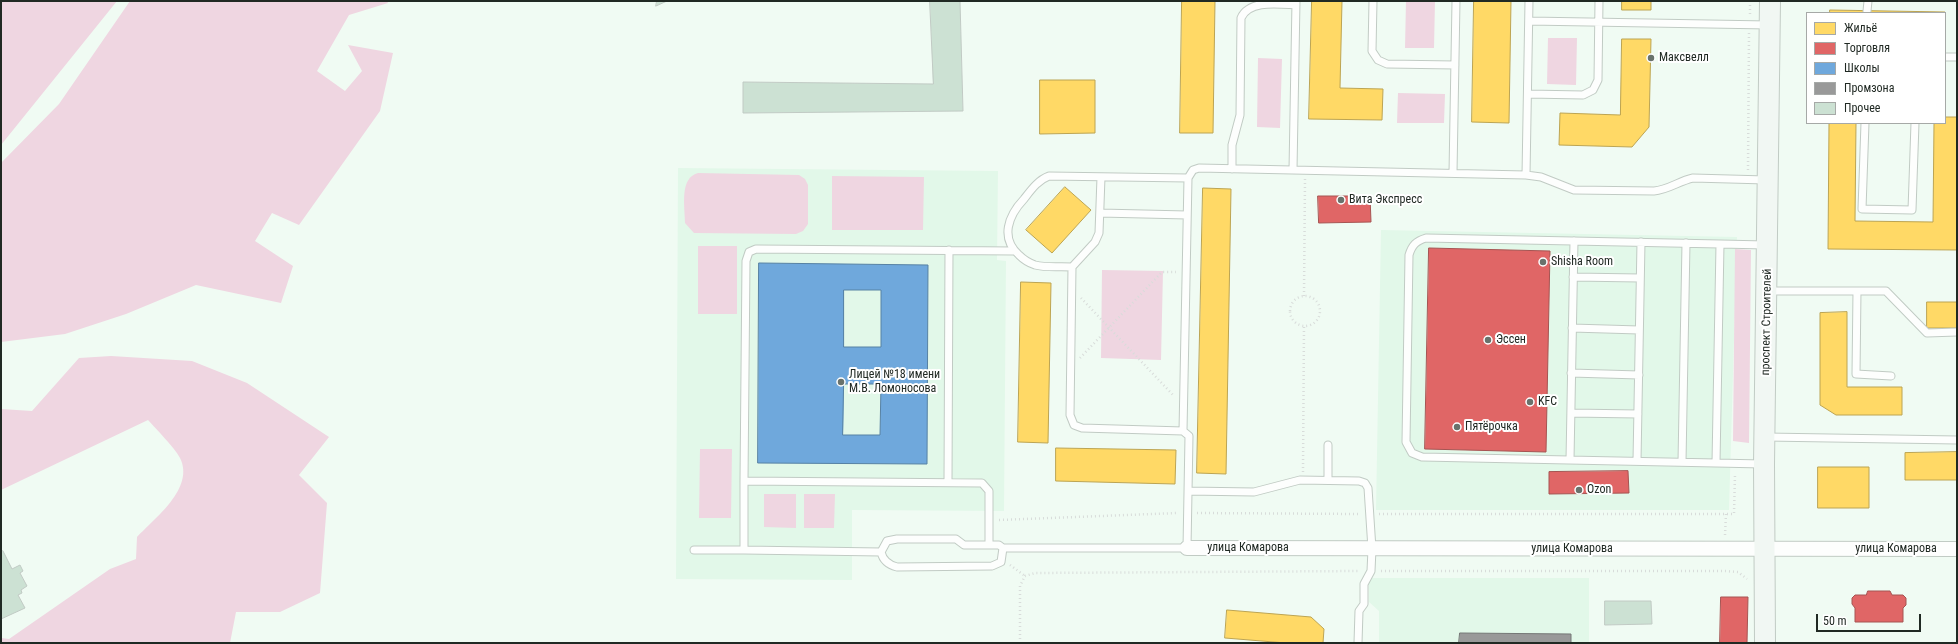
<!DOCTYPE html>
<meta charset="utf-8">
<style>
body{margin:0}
#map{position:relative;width:1958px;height:644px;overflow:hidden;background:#f0fbf3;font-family:"Roboto Condensed",sans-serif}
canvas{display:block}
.frame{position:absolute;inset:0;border:2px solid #202923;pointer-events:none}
.legend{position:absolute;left:1806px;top:12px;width:140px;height:112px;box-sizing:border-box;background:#fff;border:1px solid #a6a9a7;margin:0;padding:5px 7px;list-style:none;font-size:12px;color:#202923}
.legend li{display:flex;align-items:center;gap:8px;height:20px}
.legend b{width:20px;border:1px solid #a6a9a7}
.scale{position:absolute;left:1816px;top:614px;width:105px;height:18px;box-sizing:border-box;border:2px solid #202923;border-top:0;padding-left:5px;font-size:12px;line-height:14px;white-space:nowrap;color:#202923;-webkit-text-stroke:3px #fff;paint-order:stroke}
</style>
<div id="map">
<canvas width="1958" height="644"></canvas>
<div class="frame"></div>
<ul class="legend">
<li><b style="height:11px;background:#ffd966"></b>Жильё</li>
<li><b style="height:11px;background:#e06666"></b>Торговля</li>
<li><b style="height:11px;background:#6fa8dc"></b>Школы</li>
<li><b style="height:11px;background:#999"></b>Промзона</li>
<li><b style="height:11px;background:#cce1d3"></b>Прочее</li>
</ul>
<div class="scale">50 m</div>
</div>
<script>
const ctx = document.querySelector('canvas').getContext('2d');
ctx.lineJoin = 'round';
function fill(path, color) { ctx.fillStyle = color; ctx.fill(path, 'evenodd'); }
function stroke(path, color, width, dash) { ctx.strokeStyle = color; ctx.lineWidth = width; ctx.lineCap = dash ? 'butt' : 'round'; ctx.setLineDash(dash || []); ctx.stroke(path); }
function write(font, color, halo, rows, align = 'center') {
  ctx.font = font + ' "Roboto Condensed",sans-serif'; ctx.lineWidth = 4; ctx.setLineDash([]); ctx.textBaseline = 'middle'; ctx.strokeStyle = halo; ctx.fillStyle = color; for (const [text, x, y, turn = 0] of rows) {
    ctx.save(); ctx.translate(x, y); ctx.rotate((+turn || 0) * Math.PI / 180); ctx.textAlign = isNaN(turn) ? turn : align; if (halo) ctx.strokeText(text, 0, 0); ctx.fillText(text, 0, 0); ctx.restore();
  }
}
fill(new Path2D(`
 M678 168 998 171 997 260 1006 261 1004 511 852 510V580L676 579Z
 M1381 230 1737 237 1729 510H1376Z
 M1369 578H1589V643H1379V611L1369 602Z`), '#e2f8e9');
fill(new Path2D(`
 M1 1H117L1 145Z
 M130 1H387L388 3 349 15 317 71 345 91 362 71 348 45 393 53 380 111 299 225 272 213 255 241 293 266 281 303 196 285 126 314 65 334 1 342V163L59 104Z
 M1406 1H1435L1434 48H1405Z
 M1548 38H1577L1576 85 1547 84Z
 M1258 58 1282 59 1280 128 1257 127Z
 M1398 93 1445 94 1444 123H1397Z
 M698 173 799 175 805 179 808 185V224L803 231 796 234 694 233 685 223C685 207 679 178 698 173Z
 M832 176 924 177 923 230H832Z
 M698 246H737V314H698Z
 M1735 249 1751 250 1749 443 1733 441Z
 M1102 270 1163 271 1161 360 1101 358Z
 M111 356 192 361 247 383 329 437 299 475 327 503 320 593 280 612H236L230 643H1V638L9 639 110 569 136 559 137 537C155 518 195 488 180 458 175 448 156 429 148 420L1 490V409L32 411 79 358Z
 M700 449H732L731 518H699Z
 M764 494H796V528L764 527Z
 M804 494H835L834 528H804Z`), '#efd6e1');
const homes = new Path2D(`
 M1182 1H1215L1213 133H1180Z
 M1312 1H1342L1340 88 1383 89 1382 120 1309 119Z
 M1474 1H1511L1509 123 1472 122Z
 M1622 1H1651V10H1622Z
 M1830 10 1945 12V37V13H1830Z
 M1622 39H1651L1649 127 1632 147 1559 145 1560 113 1620 115Z
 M1040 80H1095V133L1040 134Z
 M1945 117H1957V250L1828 249 1829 123H1856L1855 221 1933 222 1934 123H1945Z
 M1065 187 1091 210 1052 253 1026 230Z
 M1203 188 1231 189 1226 474 1197 473Z
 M1021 282 1051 283 1048 443 1018 442Z
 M1927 302H1957V328H1927Z
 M1847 312V387H1902V415H1836L1820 405V313Z
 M1056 448 1176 450 1175 484 1056 481Z
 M1957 452V480H1905V453Z
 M1818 467H1869V508H1818Z
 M1227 610 1311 617 1324 629 1323 643H1286L1225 638Z`);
fill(homes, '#ffd966');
stroke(homes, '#bca452', 1);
const shops = new Path2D(`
 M1318 196H1370L1371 222 1319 223Z
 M1429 248 1550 251 1546 452 1425 449Z
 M1628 471 1629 493 1549 494V472Z
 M1868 591H1890L1892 595H1903L1906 598V605L1903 608V622H1855V608L1852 604V598L1855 595H1866Z
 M1721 597H1748L1747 643H1720Z`);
fill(shops, '#e06666');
stroke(shops, '#a65452', 1);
const schools = new Path2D(`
 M759 263 928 265 927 464 758 463ZM844 290H881V347H844ZM844 384H881L880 435H843Z`);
fill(schools, '#6fa8dc');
stroke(schools, '#5782a4', 1);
const industry = new Path2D(`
 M1460 633 1571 634V643H1459Z`);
fill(industry, '#999');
stroke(industry, '#757776', 1);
const building = new Path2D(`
 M657 1H667L656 6Z
 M930 1H960L963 111 743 113V82L933 84Z
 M3 551 12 569 20 565 23 571 20 573 27 586 21 590 22 593 18 595 25 608 1 619V552Z
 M1605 601H1651L1652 624 1605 625Z`);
fill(building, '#cce1d3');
stroke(building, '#c1cac4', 1);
const lane = new Path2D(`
 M1373 1 1372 51 1378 60 1387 64 1455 65
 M1867 11 1868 1
 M1529 21 1769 25
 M1945 57H1957
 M1528 94 1583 95 1593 90 1598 80 1599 1
 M1865 123 1862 209 1912 210 1915 123
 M1232 169V145L1240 115 1241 18C1249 0 1277 4 1296 5
 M1293 170 1296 1
 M1453 173 1456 1
 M1526 175 1529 1
 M1100 213 1187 215
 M1072 267 1095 242 1099 233 1101 177
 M1573 277 1640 278
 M1768 291H1886L1927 333 1957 332
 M1857 291 1856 374 1891 376
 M1572 328 1639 330
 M1571 373 1639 375
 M1571 413 1638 414
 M1183 431 1082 428 1074 425 1070 415 1072 267C1060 266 1047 268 1035 265 1029 263 1024 260 1019 255 1000 238 1008 216 1024 199 1031 190 1038 180 1049 176L1188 178
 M1766 437 1957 440
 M1570 460 1574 241
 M1637 461 1641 242
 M1682 462 1686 243
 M1716 463 1422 457 1412 453 1406 442 1409 255C1412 245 1416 241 1426 238L1720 244
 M1763 464 1716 463 1720 244 1766 245
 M1328 480V445
 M744 481 746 261 749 252 756 249 1014 251
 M948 482 949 250
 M1188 491 1254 492 1300 480 1359 481 1365 483 1368 488 1372 549 1371 571 1364 584V604L1359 611 1358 643
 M1003 548 1001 562 992 566 897 567C889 565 883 561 881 552L887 541 897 539H956L964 545H999L1003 548H1187L1189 436 1183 431 1188 178 1193 170 1199 168 1526 175 1541 177 1574 190 1654 191C1668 190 1679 181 1693 178L1766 180
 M694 550H744
 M881 552 744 550V481L982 483 989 491V545`);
const street = new Path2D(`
 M1187 548 1957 549`);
const secondary = new Path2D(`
 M1765 643 1764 464 1770 1`);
stroke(lane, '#c1cbc4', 9);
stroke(street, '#c1cbc4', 16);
stroke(secondary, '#c1cbc4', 22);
stroke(new Path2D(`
 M1750 14V1
 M1748 170 1749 33
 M1304 296 1305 179
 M1290 311a15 15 0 1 1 30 0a15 15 0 1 1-30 0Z
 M1081 298 1174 396
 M1080 358 1162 272H1176
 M1303 472 1304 326
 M1197 513 1360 514
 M1379 514H1734L1735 474
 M999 520 1178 513
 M1725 535 1726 514
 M1010 565 1025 576
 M1381 571H1725L1738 572 1747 579
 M1020 643V586L1025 576 1035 573 1360 571`), '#d8dcda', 2.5, [1, 3]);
stroke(lane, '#fdfefd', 7);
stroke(street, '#fdfefd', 14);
stroke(secondary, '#f1f7f3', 20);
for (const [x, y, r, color] of [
 [1651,58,4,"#69726c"],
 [1341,200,4,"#69726c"],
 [1543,262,4,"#69726c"],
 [1488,340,4,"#69726c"],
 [841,382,4,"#69726c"],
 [1530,402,4,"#69726c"],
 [1457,427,4,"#69726c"],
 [1579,490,4,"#69726c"]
]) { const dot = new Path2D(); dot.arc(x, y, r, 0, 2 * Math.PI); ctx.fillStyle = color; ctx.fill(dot); stroke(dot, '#fff', 1.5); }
write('12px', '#202923', '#fff', [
 ["Максвелл",1659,58],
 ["Вита Экспресс",1349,200],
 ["Shisha Room",1551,262],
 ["Эссен",1496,340],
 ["Лицей №18 имени",849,375],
 ["М.В. Ломоносова",849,389],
 ["KFC",1538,402],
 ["Пятёрочка",1465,427],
 ["Ozon",1587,490]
], 'left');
write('12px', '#202923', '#fff', [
 ["проспект Строителей",1767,322,-89],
 ["улица Комарова",1248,548],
 ["улица Комарова",1572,549],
 ["улица Комарова",1896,549]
]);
</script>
